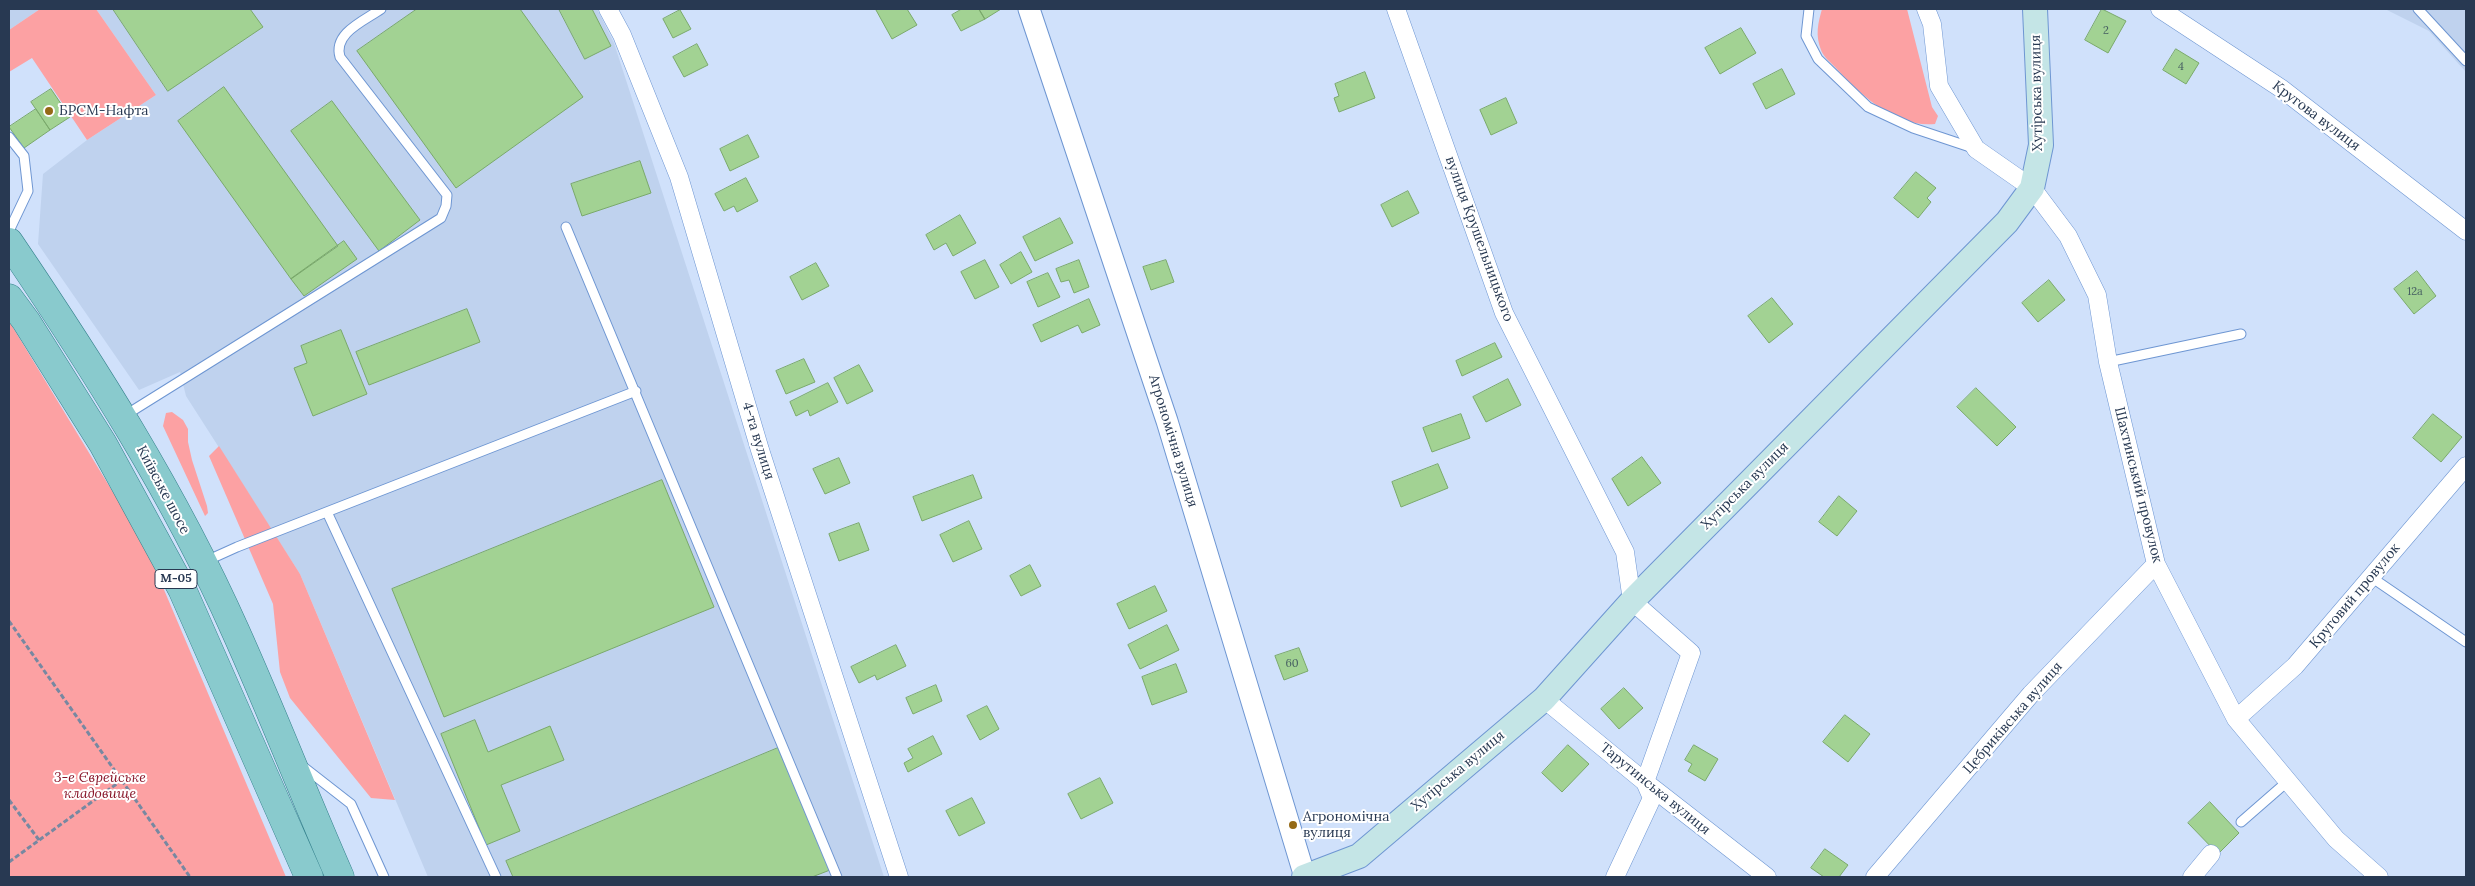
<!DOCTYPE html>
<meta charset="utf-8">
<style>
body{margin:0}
#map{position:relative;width:2475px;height:886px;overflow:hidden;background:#d0e1fb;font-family:Lora,serif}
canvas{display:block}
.frame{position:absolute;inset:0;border:10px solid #283952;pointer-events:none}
</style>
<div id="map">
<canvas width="2475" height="886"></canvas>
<div class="frame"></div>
</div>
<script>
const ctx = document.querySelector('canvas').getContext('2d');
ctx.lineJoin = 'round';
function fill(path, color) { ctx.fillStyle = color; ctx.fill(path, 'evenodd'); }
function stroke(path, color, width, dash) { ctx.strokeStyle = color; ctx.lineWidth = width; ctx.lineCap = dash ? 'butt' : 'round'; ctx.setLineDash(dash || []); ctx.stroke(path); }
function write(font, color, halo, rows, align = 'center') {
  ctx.font = font + ' Lora,serif'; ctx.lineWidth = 4; ctx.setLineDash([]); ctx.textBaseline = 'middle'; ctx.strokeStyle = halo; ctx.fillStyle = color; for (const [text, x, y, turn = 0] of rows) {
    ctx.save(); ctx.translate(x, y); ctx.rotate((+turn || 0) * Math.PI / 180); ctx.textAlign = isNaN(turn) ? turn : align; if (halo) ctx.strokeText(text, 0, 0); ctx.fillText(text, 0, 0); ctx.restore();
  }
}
fill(new Path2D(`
 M9 9H40L9 30Z
 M96 9H597L614 43 884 877H428L300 574 186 396 180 372 139 390 38 244 43 174 87 140 156 95Z
 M2385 9H2466V72L2429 31Z`), '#bfd2ee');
fill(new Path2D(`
 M40 9H96L156 95 87 140 32 58 9 72V30Z
 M1822 9H1907L1932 107 1938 116 1935 124C1896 128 1859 94 1835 67 1830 62 1823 56 1821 50 1815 35 1818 23 1822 9Z
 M9 321 145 545 286 877H9Z
 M172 412 183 420 188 429V442L192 460 207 506 208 513 205 516 163 426 166 413Z
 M219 446 300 574 395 800 371 798 290 698 280 672 273 604 209 456Z`), '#fca1a3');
const building = new Path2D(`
 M113 9H250L263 27 168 91Z
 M417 9H520L583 97 456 188 357 51Z
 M559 9H592L611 46 585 59Z
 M878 9H907L917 25 892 39 876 10Z
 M962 9H979L985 19 961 31 952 15Z
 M979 9H1001L985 19Z
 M2102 9 2126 21 2108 53 2085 40Z
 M680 10 691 29 673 38 663 19Z
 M1741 28 1756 53 1720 74 1705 48Z
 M697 44 708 65 684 77 673 57Z
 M2176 49 2199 63 2186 84 2163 70Z
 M1782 69 1795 94 1766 109 1753 84Z
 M1365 72 1375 98 1339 112 1334 98 1339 96 1335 84Z
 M224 87 338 246 291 279 178 121Z
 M51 89 70 117 50 130 31 102Z
 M1506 98 1517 123 1491 135 1480 110Z
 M332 101 420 220 379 251 291 131Z
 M36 109 50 130 24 148 9 127Z
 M748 135 759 157 730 171 720 149Z
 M640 161 651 193 582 216 571 184Z
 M1916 172 1936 188 1927 198 1931 202 1918 218 1894 198Z
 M746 178 758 201 737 212 734 206 724 211 715 194Z
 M1408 191 1419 213 1392 227 1381 205Z
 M960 215 976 243 953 256 946 243 934 250 926 235Z
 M1060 218 1073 243 1035 261 1023 237Z
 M344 241 357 259 304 296 291 279Z
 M1021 252 1032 272 1011 284 1000 265Z
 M985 260 999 287 975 299 961 272Z
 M1079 260 1089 287 1074 293 1069 280 1061 282 1056 269Z
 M1166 260 1174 282 1151 290 1143 267Z
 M816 263 829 286 802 300 790 277Z
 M2417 271 2436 296 2414 314 2394 289Z
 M1048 273 1060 297 1038 307 1027 282Z
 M2049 280 2065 300 2038 322 2022 303Z
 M1772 298 1793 324 1769 343 1748 316Z
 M1089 299 1100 325 1082 333 1078 325 1041 342 1033 325Z
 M467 309 480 342 369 385 356 352Z
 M341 330 367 394 313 416 294 368 307 363 301 346Z
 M1495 343 1502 357 1462 376 1456 361Z
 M804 359 815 382 786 394 776 371Z
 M859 365 873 391 847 404 834 378Z
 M1508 379 1521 405 1486 422 1473 397Z
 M828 383 838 402 810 416 808 410 796 416 790 402Z
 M1976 388 2016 427 1997 446 1957 407Z
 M1461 414 1470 438 1432 452 1423 428Z
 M2433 414 2462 437 2441 462 2413 438Z
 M1642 457 1661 483 1628 506 1612 479Z
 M839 458 850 483 825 494 813 469Z
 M1438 464 1448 488 1401 507 1392 482Z
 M973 475 982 498 922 521 913 497Z
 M662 480 714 607 444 717 392 589Z
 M1839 496 1857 511 1837 536 1819 522Z
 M969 521 982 549 953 562 940 535Z
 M859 523 869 550 839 561 829 534Z
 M1030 565 1041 586 1021 596 1010 576Z
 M1155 586 1167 611 1129 629 1117 604Z
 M1167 625 1179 650 1140 669 1128 645Z
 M896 645 906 666 877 680 875 675 859 683 851 667Z
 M1299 648 1308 671 1284 680 1275 656Z
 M1176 664 1187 692 1152 705 1142 677Z
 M936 685 942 701 913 714 906 698Z
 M1624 688 1643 708 1619 729 1601 709Z
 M987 706 999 729 980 740 967 716Z
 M1845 715 1870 734 1848 762 1823 742Z
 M475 720 488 752 550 726 564 760 501 785 520 831 486 845 441 734Z
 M933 736 942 754 908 772 904 763 913 758 908 749Z
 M1568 745 1589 764 1562 792 1542 773Z
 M1694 745 1718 759 1705 781 1688 771 1692 764 1685 760Z
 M778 748 830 870 812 877H513L506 861Z
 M1100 778 1113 803 1081 819 1068 794Z
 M972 798 985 823 959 836 946 811Z
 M2210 802 2239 833 2218 854 2188 823Z
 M1825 849 1848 865 1839 877H1824L1811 868Z`);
fill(building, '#a2d293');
stroke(building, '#7aa96b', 1);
const service = new Path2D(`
 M1809 9 1806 36 1818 59 1868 107 1913 128 1973 148
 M2418 9 2466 61
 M9 137 24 156 28 191 9 231
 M566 227 837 877
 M2108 362 2241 334
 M124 416 441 218 446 206 447 195 340 57C333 33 364 21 381 9
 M327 512 496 877
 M206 561 237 547 636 391
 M2371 577 2466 642
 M301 765 351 804 384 877
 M2241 822 2288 781`);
const minor = new Path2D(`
 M608 9 622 35 679 177 760 450 899 877
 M1396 9 1504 313 1625 552 1632 601 1691 653 1645 782 1652 798 1615 877
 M1926 9 1932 24 1939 86 1976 149 2032 188 2068 236 2097 295 2108 362 2156 564 2236 719 2336 839 2379 877
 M2160 9 2282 89 2466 231
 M1544 699 1645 782 1767 877
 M2236 719 2295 666 2466 466
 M1875 877 2031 694 2156 564
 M2192 877 2211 854`);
const tertiary = new Path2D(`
 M1029 9 1167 421 1305 877`);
const secondary = new Path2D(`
 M1304 877 1359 856 1544 699 1632 601 2007 222 2032 188 2041 145 2035 9`);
const primary = new Path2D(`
 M9 242C93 366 174 493 235 630 272 712 304 795 340 877
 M9 298 26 321 103 444 182 589 309 877`);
stroke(service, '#6e96d2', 11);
stroke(minor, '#6e96d2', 19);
stroke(tertiary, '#6e96d2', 23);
stroke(secondary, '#6e96d2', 26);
stroke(primary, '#34808c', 29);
stroke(new Path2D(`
 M9 621 190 877
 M9 800 39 840
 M9 862 122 780`), '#7788a1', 3, [5, 2.5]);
stroke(service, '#fff', 9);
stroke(minor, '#fff', 18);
stroke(tertiary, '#fff', 21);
stroke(secondary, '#c4e5e6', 24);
stroke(primary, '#89cacd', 28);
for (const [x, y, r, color] of [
 [49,111,5,"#956a16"],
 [1293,825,5,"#956a16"]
]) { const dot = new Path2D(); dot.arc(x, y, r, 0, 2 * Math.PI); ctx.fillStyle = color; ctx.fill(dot); stroke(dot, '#fff', 2); }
write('11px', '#465f62', null, [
 ["2",2106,31],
 ["4",2181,67],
 ["12а",2415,292],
 ["60",1292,664]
]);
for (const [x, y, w] of [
 [176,579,42]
]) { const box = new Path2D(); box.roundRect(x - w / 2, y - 9.5, w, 19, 4); ctx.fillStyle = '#fff'; ctx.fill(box); stroke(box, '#283952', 1); }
write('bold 12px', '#283952', null, [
 ["М-05",176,579]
]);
write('14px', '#283952', '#fff', [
 ["Хутірська вулиця",2037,93,-91],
 ["Кругова вулиця",2316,116,37],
 ["вулиця Крушельницького",1479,239,70],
 ["4-та вулиця",758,441,73],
 ["Агрономічна вулиця",1173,441,73],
 ["Шахтинський провулок",2138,485,76],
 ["Хутірська вулиця",1745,486,-45],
 ["Київське шосе",163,490,62],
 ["Круговий провулок",2355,596,-50],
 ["Цебриківська вулиця",2013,718,-49],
 ["Хутірська вулиця",1458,771,-40],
 ["Тарутинська вулиця",1655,789,39]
]);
write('14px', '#283952', '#fff', [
 ["БРСМ-Нафта",59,111],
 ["Агрономічна",1303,817],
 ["вулиця",1303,833]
], 'left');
write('italic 14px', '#89162a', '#fff', [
 ["3-е Єврейське",100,778],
 ["кладовище",100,794]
]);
</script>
